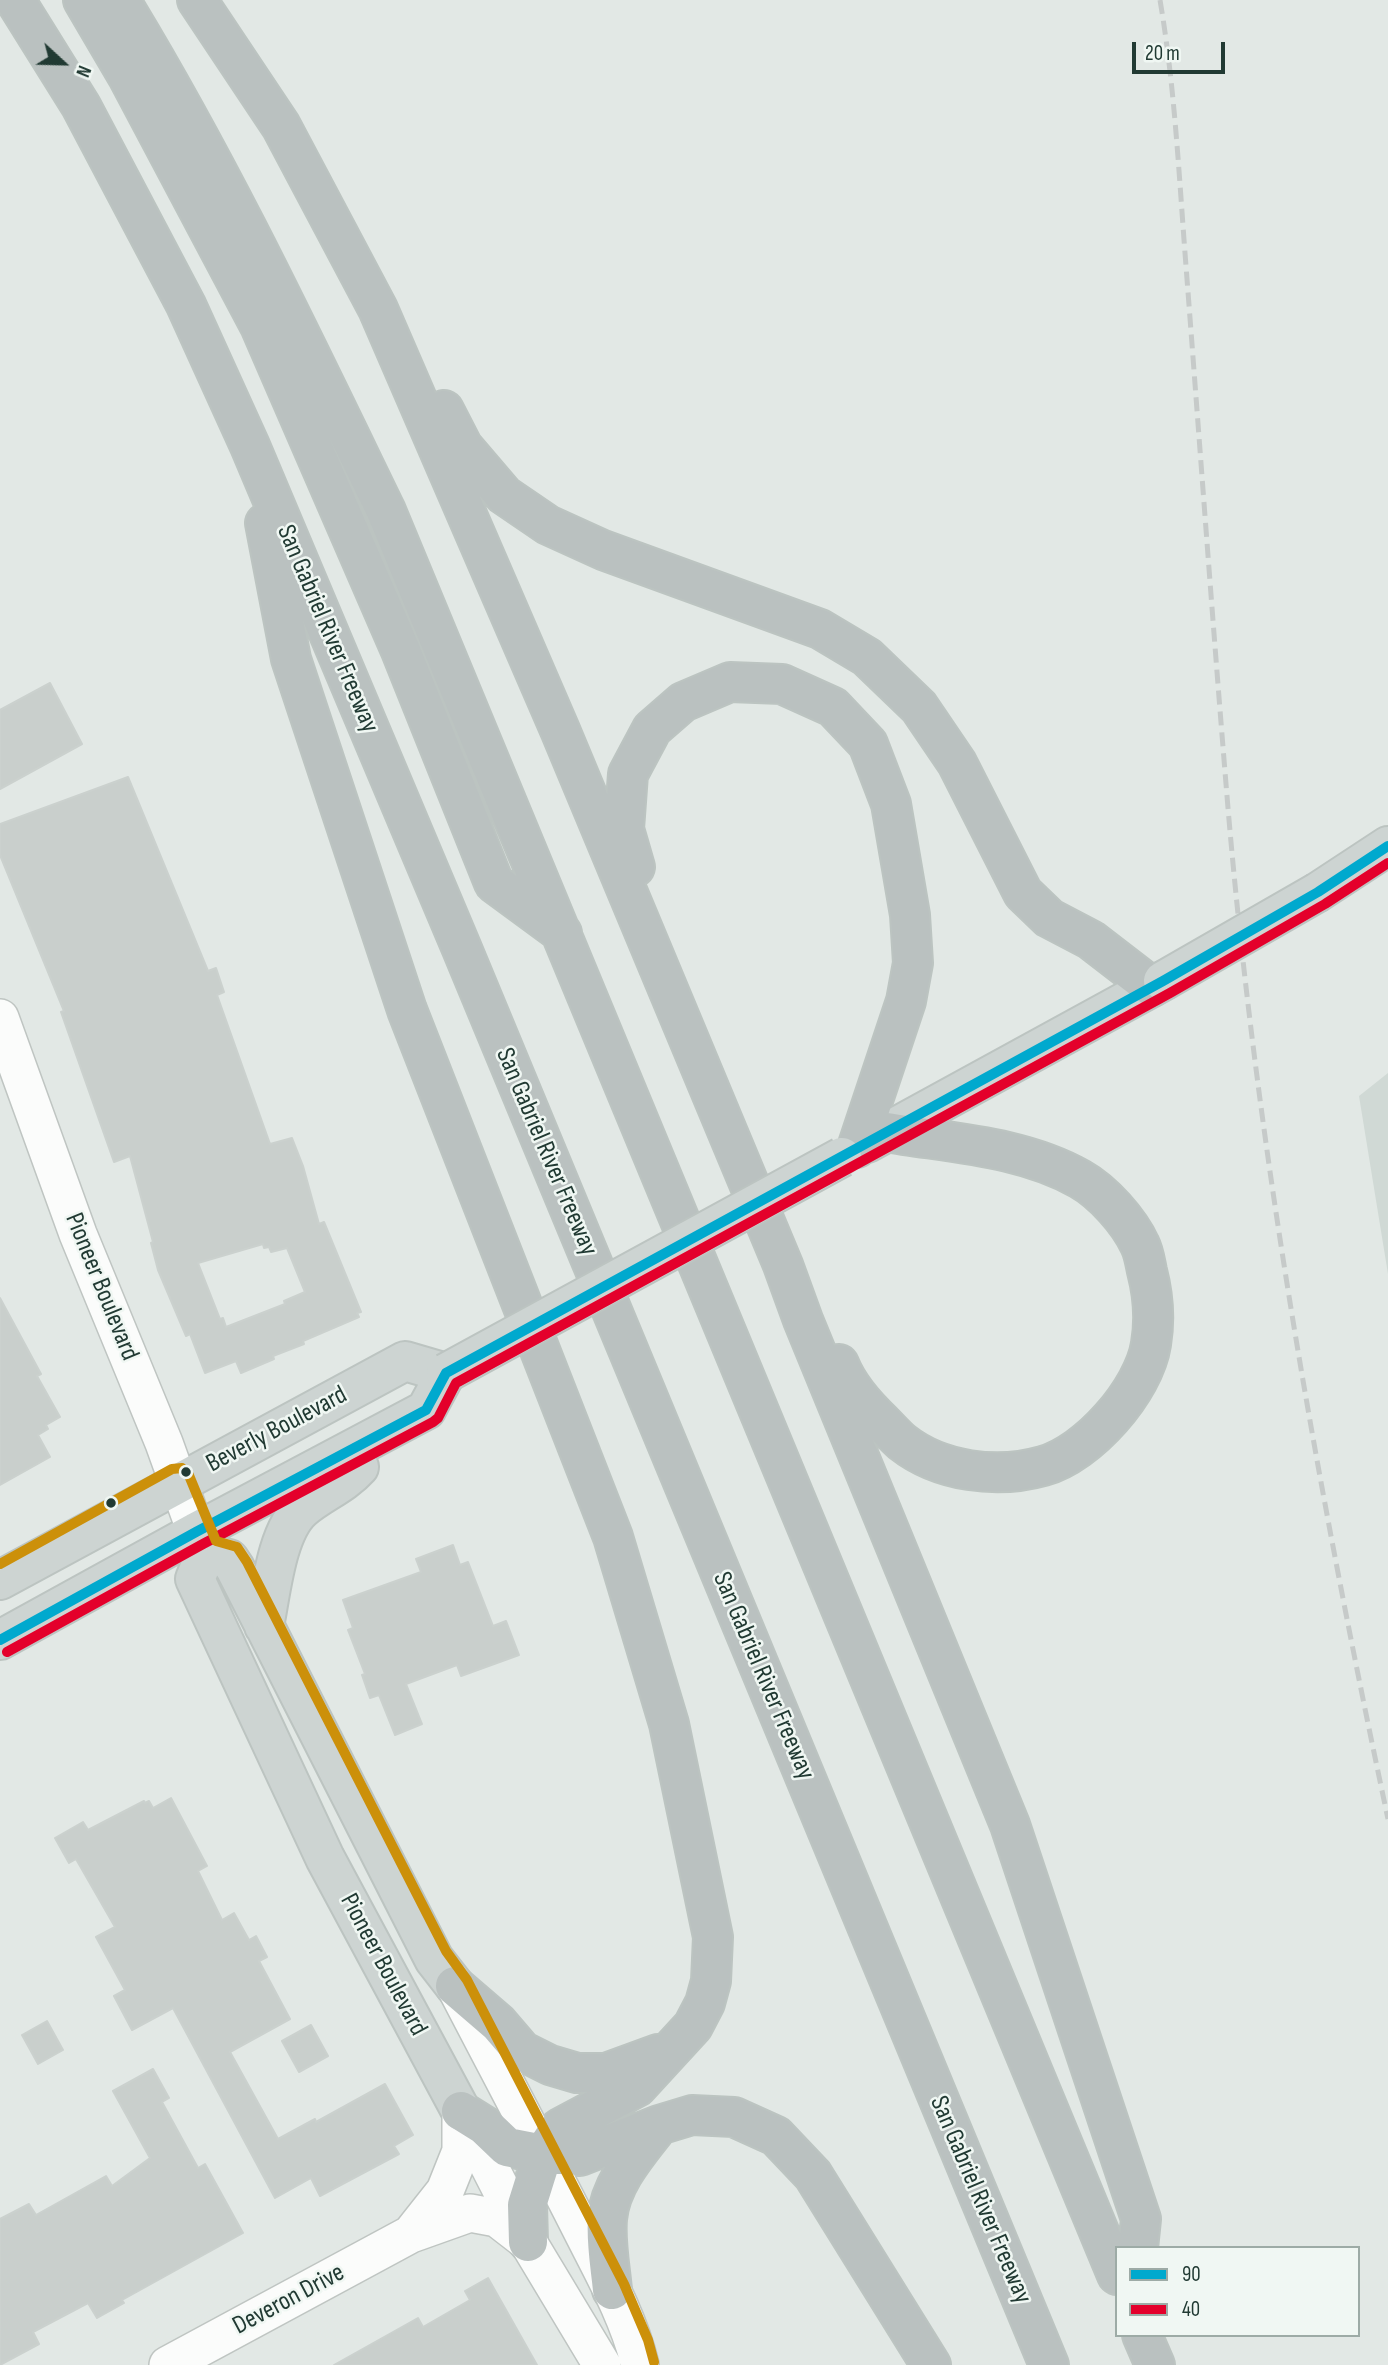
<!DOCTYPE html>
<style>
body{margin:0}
#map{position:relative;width:1388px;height:2365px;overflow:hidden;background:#e2e8e5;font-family:"Sofia Sans Condensed",sans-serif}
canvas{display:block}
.legend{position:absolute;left:1115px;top:2246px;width:245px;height:91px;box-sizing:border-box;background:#f0f7f3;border:2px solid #9daba6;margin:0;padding:9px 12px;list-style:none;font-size:21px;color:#213a33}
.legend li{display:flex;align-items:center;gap:14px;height:35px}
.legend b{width:35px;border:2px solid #9daba6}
.north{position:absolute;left:28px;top:28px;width:70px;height:70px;-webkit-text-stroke:5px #f0f7f3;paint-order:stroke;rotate:112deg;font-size:19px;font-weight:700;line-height:28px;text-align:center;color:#213a33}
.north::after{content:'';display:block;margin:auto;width:24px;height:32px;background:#213a33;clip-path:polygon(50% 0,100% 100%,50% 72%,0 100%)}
.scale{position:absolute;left:1132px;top:42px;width:93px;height:32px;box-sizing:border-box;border:4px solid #213a33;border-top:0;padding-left:9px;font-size:21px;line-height:24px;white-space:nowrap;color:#213a33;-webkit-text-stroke:5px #f0f7f3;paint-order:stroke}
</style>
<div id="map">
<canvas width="1388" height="2365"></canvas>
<ul class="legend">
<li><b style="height:9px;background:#00a9ce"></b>90</li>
<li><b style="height:9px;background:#e4002b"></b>40</li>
</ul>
<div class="north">N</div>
<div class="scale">20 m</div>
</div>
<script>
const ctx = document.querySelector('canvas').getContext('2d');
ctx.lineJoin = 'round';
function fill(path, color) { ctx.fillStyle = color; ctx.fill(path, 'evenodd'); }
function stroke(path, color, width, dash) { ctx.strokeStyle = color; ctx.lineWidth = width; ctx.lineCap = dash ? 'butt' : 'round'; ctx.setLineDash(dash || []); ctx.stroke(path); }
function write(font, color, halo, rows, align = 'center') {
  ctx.font = font + ' "Sofia Sans Condensed",sans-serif'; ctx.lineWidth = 5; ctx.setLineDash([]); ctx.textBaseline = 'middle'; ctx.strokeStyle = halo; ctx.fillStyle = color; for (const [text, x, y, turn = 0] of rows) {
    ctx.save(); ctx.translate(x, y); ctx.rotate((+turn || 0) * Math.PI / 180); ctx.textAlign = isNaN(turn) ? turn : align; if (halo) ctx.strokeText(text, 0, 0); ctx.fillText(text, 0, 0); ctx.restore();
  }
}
fill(new Path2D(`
 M1388 1073V1274L1359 1096Z`), '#d0d9d5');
const building = new Path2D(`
 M50 683 82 744 0 789V710Z
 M128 777 208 971 216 968 224 992 217 995 270 1144 292 1138 303 1166 319 1224 324 1222 361 1312 357 1313 359 1317 303 1341 304 1344 273 1356 274 1359 241 1373 236 1361 205 1373 190 1334 186 1336 158 1270 151 1243 153 1242 130 1156 114 1162 61 1012 64 1011 0 855V824ZM263 1244 264 1248 269 1247 271 1252 287 1248 305 1292 284 1301 285 1304 226 1327 223 1318 220 1319 198 1263Z
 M0 1298 41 1374 37 1376 60 1417 46 1425 48 1429 38 1435 50 1457 0 1485Z
 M453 1545 460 1565 468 1562 493 1626 506 1621 519 1655 461 1676 457 1665 406 1684 422 1724 395 1735 379 1695 370 1698 362 1675 365 1674 348 1630 353 1628 343 1600 421 1572 416 1559Z
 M171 1798 207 1866 198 1871 222 1920 234 1913 249 1940 256 1936 267 1957 259 1961 290 2019 230 2052 278 2139 315 2119 316 2122 385 2084 413 2135 394 2146 399 2154 320 2196 311 2178 275 2198 173 2008 132 2030 114 1996 125 1990 96 1937 115 1927 76 1859 69 1863 55 1838 83 1822 88 1830 144 1801 145 1803 149 1801 153 1808Z
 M47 2021 63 2050 38 2064 22 2035Z
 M311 2025 328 2056 299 2072 282 2041Z
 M153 2069 169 2098 162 2102 198 2168 205 2164 243 2233 122 2300 124 2303 97 2318 88 2303 33 2332 39 2344 0 2365V2219L29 2204 36 2215 106 2176 112 2186 150 2158 113 2091Z
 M488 2278 537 2365H334L418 2318 423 2327 470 2300 465 2291Z`);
fill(building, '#c9cfcc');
stroke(building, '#cbd1ce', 2);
const minor = new Path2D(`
 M0 1018 78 1234 164 1443 196 1532
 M455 1986C496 2065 538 2144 578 2223 601 2269 628 2315 640 2365
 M461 2111 528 2242 602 2365
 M411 2234 445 2191 461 2151V2112
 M168 2365 411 2234 470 2213 497 2218 528 2242`);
const major = new Path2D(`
 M1318 892 1388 846
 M867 1143 1163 981
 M196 1532 206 1553 195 1579 325 1858 461 2111
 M206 1553 229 1559 235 1568 434 1959 455 1986
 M0 1580 405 1361 446 1373 426 1410 196 1532 0 1640
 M264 1626C271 1593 276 1532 302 1509 319 1494 343 1485 359 1467`);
const highway = new Path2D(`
 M15 0 81 106 186 305 250 446 462 949 1049 2365
 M83 0 127 75 260 326 401 651 494 883 562 933
 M120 0C220 164 302 338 386 511L1117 2275
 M197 0 281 126 378 309 560 730 783 1265 803 1320 1010 1825 1141 2219 1138 2248
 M444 410 463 447 504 495 548 525 603 550 820 629 867 657 919 707 957 763 1023 893 1049 918 1091 940 1152 987
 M265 523 291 659 407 1010 613 1537 669 1724 713 1937 711 1981 705 2003 693 2026 637 2087 560 2128 543 2154 527 2205 528 2242
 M635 867 624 829 628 774 652 729 683 702 730 682 782 684 833 707 868 744 891 804 910 915 913 963 906 1001 857 1148
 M839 1364C848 1387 865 1406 883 1423 889 1429 895 1436 902 1442 940 1472 997 1479 1043 1466 1088 1454 1144 1390 1151 1344 1155 1320 1153 1294 1147 1271 1145 1262 1144 1253 1140 1245 1129 1221 1103 1192 1080 1179 1022 1146 950 1143 886 1132
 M455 1986 498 2023 522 2051 550 2065 577 2073H606L658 2054
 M461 2111 485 2126 507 2147 543 2154 580 2156 659 2125 692 2115 734 2117 776 2136 813 2175 931 2365
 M612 2290C610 2268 605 2242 607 2219 610 2183 638 2152 659 2125
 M1142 2335 1155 2365`);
stroke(minor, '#bfc5c2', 40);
stroke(major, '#bcc4c1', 42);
stroke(highway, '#bcc4c1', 42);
stroke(minor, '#fbfcfb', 37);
stroke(major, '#cdd4d2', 38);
stroke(highway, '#bac1c0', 38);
stroke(new Path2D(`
 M1160 0C1175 88 1179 177 1186 266 1200 447 1213 628 1228 808 1257 1149 1317 1485 1388 1819`), '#c6cac9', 5, [14, 7]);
const majorBridge = new Path2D(`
 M1163 981 1318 892
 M446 1373 842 1157`);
stroke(majorBridge, '#bcc4c1', 42, []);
stroke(majorBridge, '#cdd4d2', 38);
stroke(new Path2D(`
 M0 1640 196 1532 426 1410 446 1373 1163 981 1318 892 1388 846`), '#00a9ce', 10);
stroke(new Path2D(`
 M7 1652 203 1544 433 1422 438 1418 456 1383 1170 993 1325 904 1388 863`), '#e4002b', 10);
stroke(new Path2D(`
 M0 1564 172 1469 182 1468 188 1473 216 1541 237 1547 247 1562 446 1951 467 1980 624 2284 648 2340 654 2362`), '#cc900a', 10);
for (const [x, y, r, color] of [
 [186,1472,6,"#213a33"],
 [111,1503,6,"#213a33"]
]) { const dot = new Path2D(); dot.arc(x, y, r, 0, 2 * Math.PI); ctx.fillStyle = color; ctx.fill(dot); stroke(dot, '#f0f7f3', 2.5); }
write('26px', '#213a33', '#f0f7f3', [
 ["San Gabriel River Freeway",327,629,67],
 ["San Gabriel River Freeway",546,1152,67],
 ["Pioneer Boulevard",101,1287,68],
 ["Beverly Boulevard",277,1430,-28],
 ["San Gabriel River Freeway",763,1676,67],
 ["Pioneer Boulevard",383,1965,62],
 ["San Gabriel River Freeway",980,2200,67],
 ["Deveron Drive",289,2300,-28]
]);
</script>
